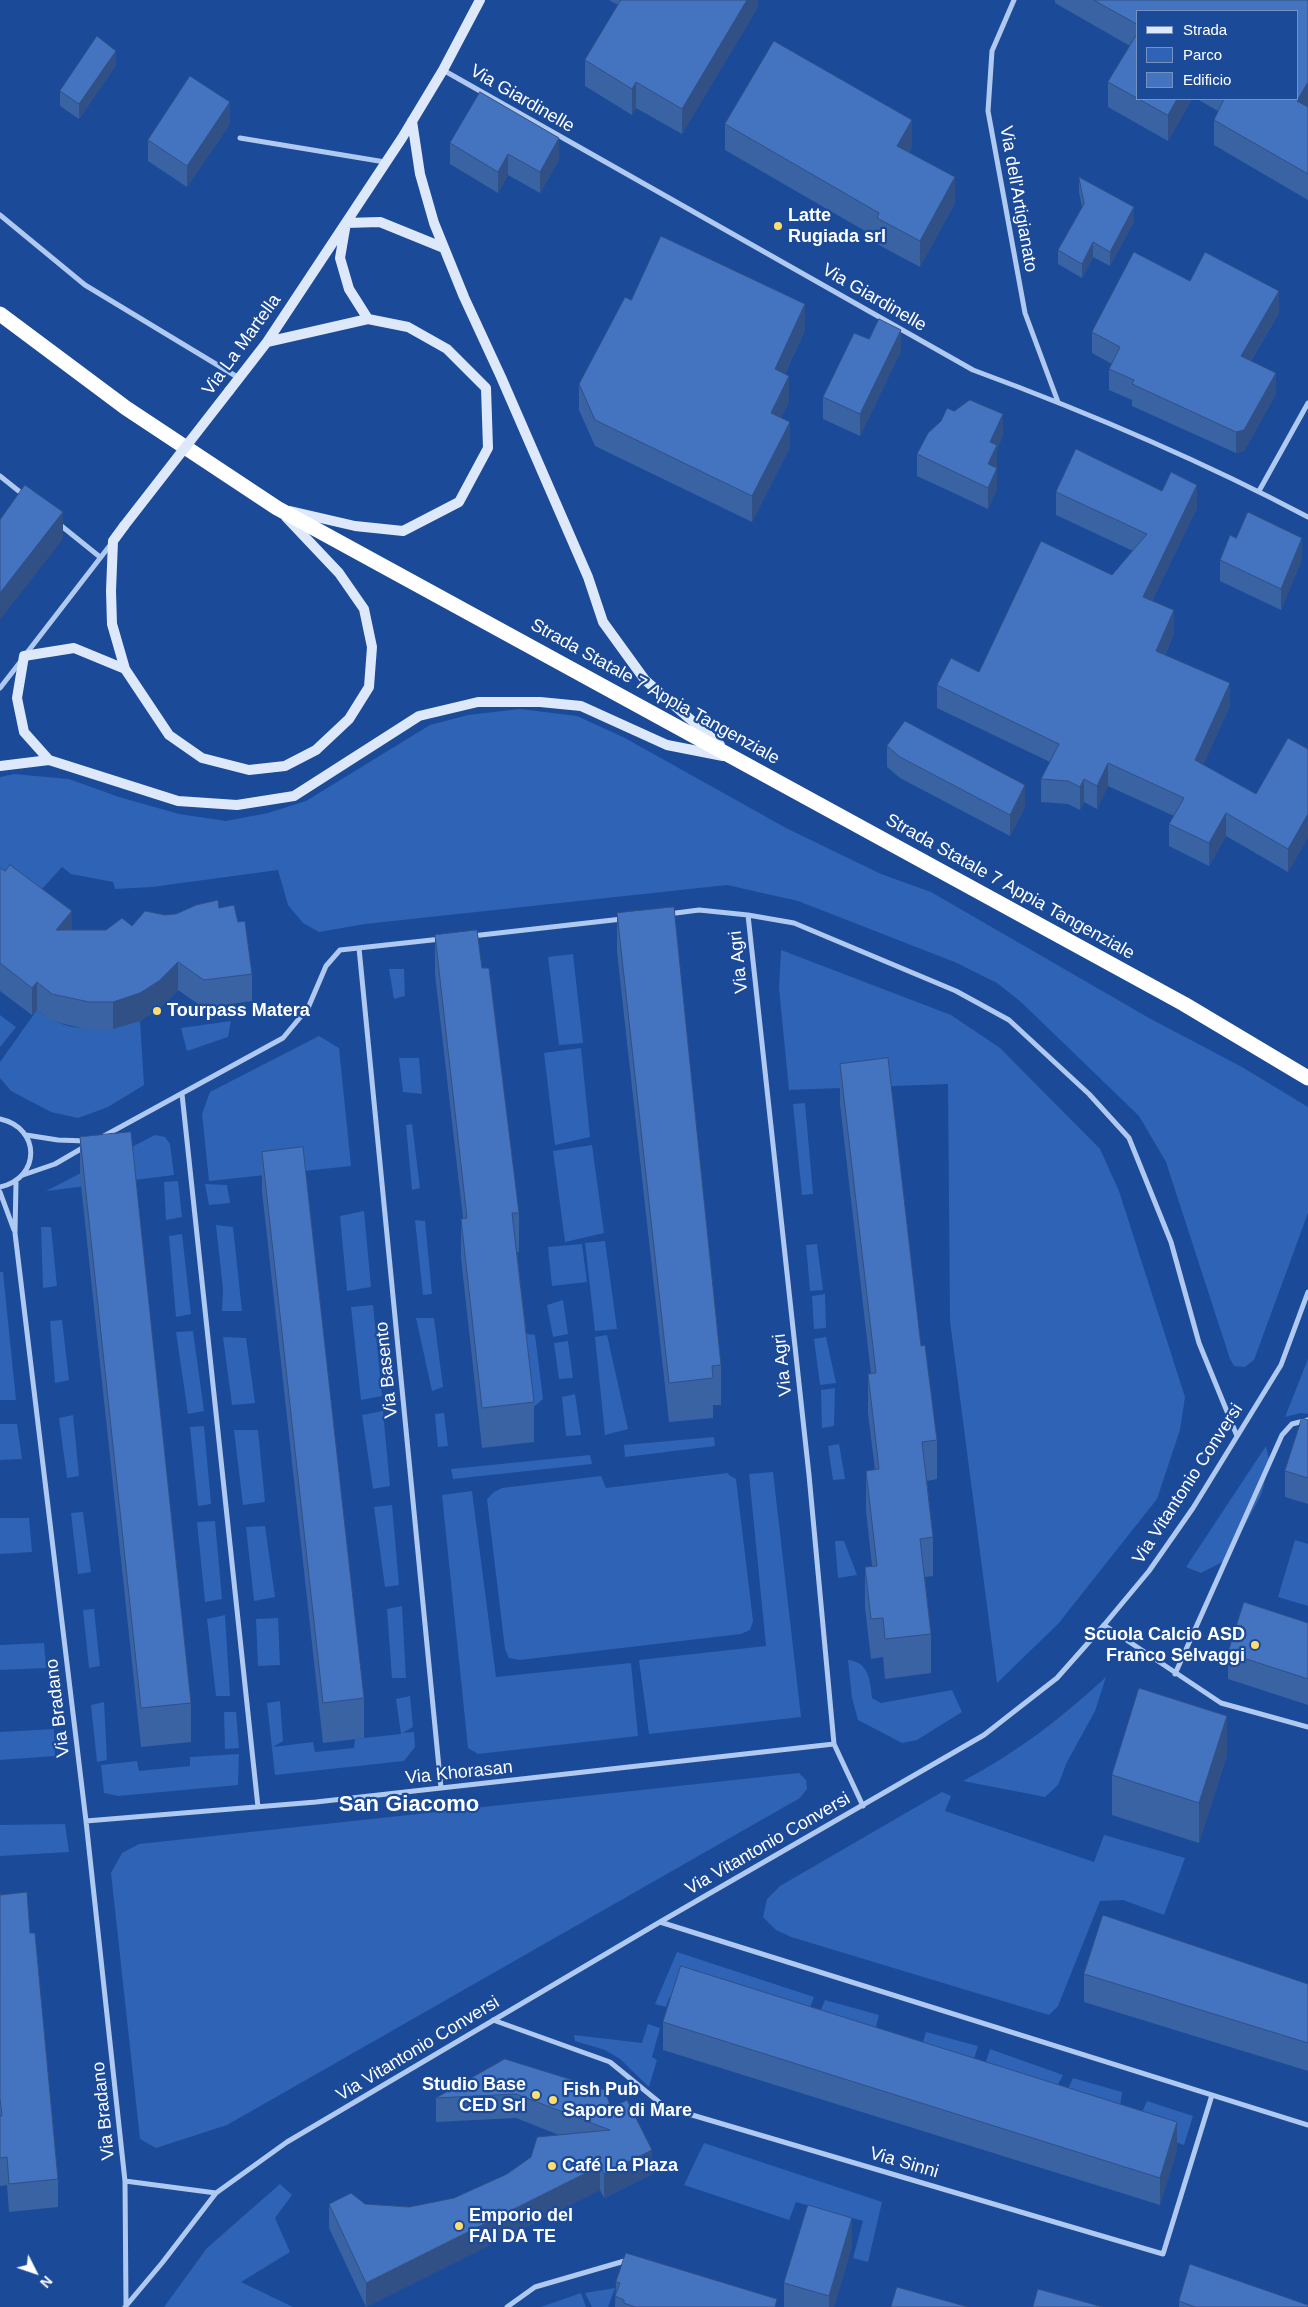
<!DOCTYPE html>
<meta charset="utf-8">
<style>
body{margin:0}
#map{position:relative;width:1308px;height:2307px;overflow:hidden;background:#1b4a98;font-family:Helvetica,sans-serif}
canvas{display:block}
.legend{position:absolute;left:1136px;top:10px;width:162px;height:90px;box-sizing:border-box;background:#1b4a98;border:1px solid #7692c1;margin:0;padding:6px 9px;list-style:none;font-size:15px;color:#fff}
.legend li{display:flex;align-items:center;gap:10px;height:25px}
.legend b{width:25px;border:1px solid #7692c1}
.north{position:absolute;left:10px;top:2247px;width:50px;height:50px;-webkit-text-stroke:4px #1b4a98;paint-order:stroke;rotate:131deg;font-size:14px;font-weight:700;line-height:20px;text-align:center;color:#fff}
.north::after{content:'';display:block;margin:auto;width:18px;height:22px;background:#fff;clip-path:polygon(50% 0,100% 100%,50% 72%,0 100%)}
</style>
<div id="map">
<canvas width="1308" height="2307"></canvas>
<ul class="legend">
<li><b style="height:6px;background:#dde8fb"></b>Strada</li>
<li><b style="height:14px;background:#2e63b5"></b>Parco</li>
<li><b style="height:14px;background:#4473bf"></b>Edificio</li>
</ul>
<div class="north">N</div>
</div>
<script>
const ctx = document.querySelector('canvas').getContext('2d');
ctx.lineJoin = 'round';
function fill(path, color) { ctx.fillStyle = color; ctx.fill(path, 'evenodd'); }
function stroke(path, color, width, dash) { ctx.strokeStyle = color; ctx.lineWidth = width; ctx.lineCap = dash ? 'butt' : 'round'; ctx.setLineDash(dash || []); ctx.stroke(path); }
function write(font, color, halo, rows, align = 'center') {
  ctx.font = font + ' Helvetica,sans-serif'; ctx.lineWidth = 4.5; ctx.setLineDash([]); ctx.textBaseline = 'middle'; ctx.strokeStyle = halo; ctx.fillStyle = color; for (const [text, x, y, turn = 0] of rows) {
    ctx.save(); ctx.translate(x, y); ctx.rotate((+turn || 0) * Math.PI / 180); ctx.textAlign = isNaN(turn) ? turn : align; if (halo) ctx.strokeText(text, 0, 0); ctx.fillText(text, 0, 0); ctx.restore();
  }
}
fill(new Path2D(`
 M520 709 577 716 625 738 786 828 881 874 931 892 1149 1018 1242 1067 1308 1107V1213L1254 1360 1245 1367 1234 1366 1230 1359 1166 1162 1139 1116 1021 1002 997 983 957 963 798 901 727 885 365 924 319 932 303 923 288 905 278 870 152 887 115 889 113 882 71 874 62 867 30 902 0 881V777L14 774 69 779 119 797 179 814 226 821 268 813 306 801 430 725 468 715Z
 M781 950 951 1015 1000 1048 1100 1149 1119 1191 1185 1397 1180 1430 1157 1499 1058 1624 997 1683 950 1321 948 1084 789 1090 779 988Z
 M573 954 583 1043 559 1045 548 957Z
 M389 969H404L405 996 394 999Z
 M37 1010C72 1037 99 1028 140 1021L144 1085 108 1107 78 1118 51 1112 11 1091 0 1078V1062Z
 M0 1015 16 1027 0 1047Z
 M231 1021 228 1037 187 1051 181 1028Z
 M319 1036 339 1048 351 1166 209 1181 202 1114 210 1092Z
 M581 1048 590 1137 555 1145 544 1053Z
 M399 1058H419L422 1094 403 1092Z
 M805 1103 813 1194 802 1195 793 1104Z
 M412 1124 420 1188 412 1190 406 1125Z
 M155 1135 165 1137 170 1144 174 1175 46 1191Z
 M592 1145 604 1233 565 1242 553 1151Z
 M178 1181 182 1217 166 1220 164 1182Z
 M205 1184 227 1185 230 1203 209 1205Z
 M364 1211 371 1287 347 1291 340 1216Z
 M415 1220 425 1221 432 1294 423 1295Z
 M216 1225 233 1227 242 1311H222L223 1289Z
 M41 1227H51L57 1286 43 1288Z
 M182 1234 191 1314 176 1317 169 1236Z
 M605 1241 617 1329 595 1331 585 1243Z
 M582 1244 587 1282 552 1286 548 1247Z
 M817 1244 823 1290 810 1291 806 1245Z
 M0 1272H3L16 1400H0Z
 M825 1294 826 1328 814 1329 812 1296Z
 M563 1300 568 1334 553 1337 547 1305Z
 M373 1305 382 1396 361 1400 351 1307Z
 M416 1318H434L443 1387 432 1391Z
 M62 1320 69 1380 55 1383 50 1321Z
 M193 1331 204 1411 188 1414 176 1332Z
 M521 1333 535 1335 543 1399 529 1411Z
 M607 1335 628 1429 605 1435 595 1337Z
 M223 1337 246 1338 255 1403 232 1405Z
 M826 1337 836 1383 820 1385 814 1339Z
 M568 1341 573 1378 559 1379 554 1343Z
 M1308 1359V1414L1301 1413 1285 1417Z
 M835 1388 834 1426 822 1428 821 1390Z
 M575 1394 581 1435 566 1436 562 1397Z
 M383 1411 390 1486 373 1489 362 1415Z
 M444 1413 448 1446 438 1447 435 1414Z
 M73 1415 79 1476 67 1478 59 1418Z
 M17 1424 22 1459 0 1460V1424Z
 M204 1426 211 1504 198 1506 190 1427Z
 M234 1430H258L265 1502 243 1505Z
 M714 1437 715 1446 625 1457 624 1445Z
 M839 1444 845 1479 833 1480 828 1446Z
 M1266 1446 1270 1463 1261 1495 1226 1560 1201 1573 1186 1567Z
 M590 1455 592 1464 453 1479 451 1469Z
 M773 1472 801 1717 649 1734 639 1660 766 1646 749 1474Z
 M728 1473 729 1475 736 1479 753 1621 750 1630 741 1634 520 1660 509 1658 505 1649 487 1499 494 1492 502 1488 601 1476 606 1488Z
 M472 1491 496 1677 631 1663 638 1736 478 1754 468 1748 442 1495Z
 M392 1505 399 1585 385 1587 374 1507Z
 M83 1512 91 1572 78 1574 71 1513Z
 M0 1518H29L32 1552 0 1554Z
 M215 1521 222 1599 205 1602 197 1522Z
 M265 1526 275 1597 254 1601 246 1527Z
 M1295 1540 1308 1544V1606L1278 1597Z
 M835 1541H844L857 1575 838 1578Z
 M402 1606 406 1678H392L387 1609Z
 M94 1609 100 1666 89 1668 83 1610Z
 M225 1615 230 1696H216L207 1619Z
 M278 1618 280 1665 258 1666 256 1619Z
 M44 1643 46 1668 0 1670V1645Z
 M848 1660C869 1662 870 1680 872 1698L881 1703 952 1690 962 1712 917 1740 902 1743 858 1720 852 1698Z
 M1106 1677 1095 1711 1067 1762 1058 1785 1045 1797 963 1781C1016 1753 1062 1718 1106 1677Z
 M410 1696 413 1727 402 1733 414 1732 415 1747 404 1761 275 1775 267 1703 280 1701 283 1741 273 1747 313 1742 315 1752 354 1748 355 1739 401 1734 396 1699Z
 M104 1702 107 1760 97 1762 91 1705Z
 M224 1712H236L239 1748 225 1749Z
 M54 1729 55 1756 0 1760V1732Z
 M239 1754 238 1785 118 1796 104 1793 101 1765 137 1761 139 1771 190 1766V1757Z
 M799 1773 806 1780 807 1789 800 1798 227 2125 156 2148 140 2139 111 1873 122 1853 139 1844Z
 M942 1792 951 1796 945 1811 1094 1862 1104 1835 1185 1858 1164 1915 1123 1900 1100 1901 1058 2006 1049 2015 791 1937 776 1930 763 1917 767 1899 780 1886Z
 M65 1824 69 1852 0 1856V1825Z
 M677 1952 814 1997 803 2026 682 1989 669 1998 666 2007 655 2004Z
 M825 2000 879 2015 871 2046 814 2027Z
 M648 2024 660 2028 652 2057 657 2060 649 2087 620 2059 605 2050 575 2041 574 2035 642 2043Z
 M926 2032 978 2046 969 2076 918 2060Z
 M990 2049 1063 2075 1049 2102 980 2080Z
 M1073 2078 1122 2092 1118 2121 1061 2104Z
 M1147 2101 1193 2116 1184 2145 1135 2128Z
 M704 2143 882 2202 868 2262 853 2258 863 2221 796 2202 789 2220 684 2185Z
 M280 2184 292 2195 275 2218 290 2252 241 2282 293 2307H164L207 2248Z
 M615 2288 608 2307H592L585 2293Z
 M581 2293 586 2307H541Z`), '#2e63b5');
stroke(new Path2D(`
 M1014 0 992 51 988 111 1025 313 1058 402
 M443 70 973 370C1087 412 1200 460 1308 517
 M240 138 385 162
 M0 215 85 285 239 378
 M0 476 25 496
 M1259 491 1308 403
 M59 524 100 557
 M26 654 111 544
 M0 688 21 661
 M668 914 699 910 748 915 794 923 956 991 1009 1020 1089 1094 1129 1138 1171 1242 1199 1343 1237 1436
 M748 915 809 1475 834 1744 863 1806
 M472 936 622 919
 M359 948 441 1788
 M182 1094 258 1807
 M0 1119C41 1128 41 1178 0 1187
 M26 1135 58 1140 86 1141
 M104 1136 283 1038 308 1008 326 966 340 950 441 939
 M23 1175 55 1164 86 1146
 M16 1182 15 1233 86 1821 125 2181 126 2305
 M0 1192 14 1230
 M1104 1625 1221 1703 1308 1727
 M1175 1674 1282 1435 1292 1424 1308 1420
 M86 1821 316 1802 834 1744
 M660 1922 1308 2125
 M493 2020 610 2062 665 2107 1163 2254 1212 2095
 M125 2181 216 2193
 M125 2307 162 2263 216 2193 287 2142 660 1922 984 1735 1057 1678 1104 1625 1149 1571 1193 1508 1281 1365 1308 1292
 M507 2307 535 2287 628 2260`), '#afc9f0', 5);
stroke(new Path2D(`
 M412 121 420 174 434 223 464 297 501 377 588 577 603 622 645 680 720 745
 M368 319 349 289 340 258 346 223 380 222 444 248
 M267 342 368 319 408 327 447 349 486 388 488 448 459 502 403 531 355 526 290 511
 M229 391 267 342 402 138 443 70 480 0
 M124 526 113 541 111 591 112 624 125 669
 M49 760 24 732 17 698 24 656 74 648 125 669 169 735 202 758 249 770 285 766 316 750 349 719 369 687 372 647 364 609 339 573 286 517
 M0 766 49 760 178 801 237 805 294 796 419 716 478 702H540L581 706 667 745 723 756`), '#dde8fb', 10);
stroke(new Path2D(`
 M0 314 126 408 277 508 1184 1004 1308 1078`), '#fff', 15);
stroke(new Path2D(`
 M124 526 229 391`), '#dde8fb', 10);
fill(new Path2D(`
 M609 0H758V7L682 134 636 108 632 115 585 86V60L618 5Z
 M1055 0H1308V200L1214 145V120L1218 111 1197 99H1297L1137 11V99H1192L1168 141 1108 107V82L1130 46 1055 3Z
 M116 65 79 119 60 106V91Z
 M230 124 187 187 148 161V140Z
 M725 124 912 146 909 152 955 203 920 267 877 244V238L725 150Z
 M450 143 559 160 540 193 508 175 498 193 450 164Z
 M1079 177 1134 222 1110 266 1093 257 1082 278 1058 264V250L1082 207 1079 192Z
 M1190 281 1279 313 1251 361 1276 394 1244 451 1236 453 1132 406V400L1109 390V369L1112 364 1092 353V332Z
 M631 300 805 330 785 374 789 402 781 418 790 447 752 522 595 446 579 410V384Z
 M869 339 901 351 860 436 823 419V397Z
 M1003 435 997 449V466L996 468 997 489 988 509 917 476V454Z
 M1056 492 1197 508 1152 601 1174 633 1165 655 1230 706 1203 765 1256 794 1308 749V837L1288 872 1226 836 1209 866 1169 846V824L1174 816 1108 786 1097 809 1084 802 1080 810 1068 804 1041 802V779L1050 762 937 708V685L979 672 1112 575 1133 551 1056 515Z
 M1236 538 1302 559 1281 610 1220 581V560Z
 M887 746 1025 807 1010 836 900 778 887 767Z
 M0 868 72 930H106L132 926 165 915 219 908 238 922 252 974V1001L204 1008 178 990 159 1009 140 1021 113 1029 89 1030 52 1021 37 1010 32 1015 0 991Z
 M617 913 721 1365V1405H713V1418L669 1422 617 952Z
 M435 935 482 968 519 1213V1252H517L534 1402V1442L482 1448 461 1258V1219L463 1218 435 974Z
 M840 1064 921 1346 937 1440V1479L927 1481 933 1537V1576L925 1577 931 1634V1673L885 1679 883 1657 871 1659 865 1607V1567L872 1566 866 1510V1471L875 1469 868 1414V1374H871L840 1104Z
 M80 1137 191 1703V1742L141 1747 80 1176Z
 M262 1152 364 1698V1738L323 1743 262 1191Z
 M1308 1420V1504L1285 1497V1471Z
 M1308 1623V1705L1228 1679V1653Z
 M1227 1755 1199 1843 1112 1815V1775Z
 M0 1892V1895L30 1933 58 2179V2207L9 2212 7 2185 0 2186Z
 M1084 1974 1308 1984V2071L1084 2002Z
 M663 2022 1177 2150 1160 2205 663 2050Z
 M505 2059 611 2108 652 2174 604 2198 600 2190 366 2307 329 2228V2204H365L409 2207 454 2198 507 2174 531 2157 559 2135 516 2118 436 2122V2098Z
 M852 2246 834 2307H784V2283Z
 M616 2282 777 2307H615Z
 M1179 2301 1308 2307H1179Z`), '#3a63a4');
fill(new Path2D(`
 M747 0H758V7L682 134V109Z
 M116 51V65L79 119V104Z
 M636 82V108L632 115V89Z
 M1308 82V108L1297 101Z
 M1177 99H1192L1168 141V115Z
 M230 102V124L187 187V166Z
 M912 120V146L897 172V146Z
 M559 138V160L540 193V172Z
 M508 154V175L498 193V172Z
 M955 177V203L920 267V241Z
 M1134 207V222L1110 266V252Z
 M1093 242V257L1082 278V264Z
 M1279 291V313L1241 377V356Z
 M805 304V330L775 395V369Z
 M901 330V351L860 436V414Z
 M1276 373V394L1244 451 1236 453V432Z
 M789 376V402L771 439V413Z
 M1003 414V435L997 449V466L988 486V464L990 442Z
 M790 422V447L752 522V496Z
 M997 468V489L988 509V488Z
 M1197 485V508L1143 620V597Z
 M63 512V539L0 620V593Z
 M1302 538V559L1281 610V589Z
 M1174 610V633L1156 674V651Z
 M1230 683V706L1195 783V760Z
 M1108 763V786L1097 809V786Z
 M1084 779V802L1080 810V787Z
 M1025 785V807L1010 836V815Z
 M1226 813V836L1209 866V843Z
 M1308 814V837L1288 872V849Z
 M72 911V939L56 930Z
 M178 962V990L159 1009 140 1021 113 1029V1002Z
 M37 982V1010L32 1015V988Z
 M1227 1716V1755L1199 1843V1803Z
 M1177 2122V2150L1160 2205V2178Z
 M652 2150V2174L604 2198V2174Z
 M600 2166V2190L366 2307V2283Z
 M852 2218V2246L834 2307H829V2296Z`), '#305086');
const building = new Path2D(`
 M621 0H747L682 109 636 82 632 89 585 60Z
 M1094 0H1308V82L1297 101 1308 107V174L1214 120 1224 99H1297V11H1137V24Z
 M1137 34V98L1108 82Z
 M97 36 116 51 79 104 60 91Z
 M774 41 912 120 897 146 955 177 920 241 877 218 879 213 725 124Z
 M190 76 230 102 187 166 148 140Z
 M480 92 559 138 540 172 508 154 498 172 450 143Z
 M1139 99H1177L1168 115Z
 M1079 177 1134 207 1110 252 1093 242 1082 264 1058 250 1084 204Z
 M661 236 805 304 775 369 789 376 771 413 790 422 752 496 595 420 579 384 625 297 631 300Z
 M1134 252 1190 281 1205 252 1279 291 1241 356 1276 373 1244 430 1236 432 1132 384 1134 380 1109 369 1120 347 1092 332Z
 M879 319 901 330 860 414 823 397 854 333 869 339Z
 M970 400 1003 414 990 442 997 445 988 464 997 468 988 488 917 454 928 433 941 421 947 408 954 411Z
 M1076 449 1162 491 1171 472 1197 485 1143 597 1174 610 1156 651 1230 683 1195 760 1256 794 1288 738 1308 749V814L1288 849 1226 813 1209 843 1169 824 1184 798 1108 763 1097 786 1084 779 1080 787 1068 781 1041 779 1059 744 937 685 951 658 979 672 1041 541 1112 575 1147 534 1056 492Z
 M25 485 63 512 0 593V520Z
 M1248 512 1302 538 1281 589 1220 560 1230 535 1236 538Z
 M905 721 1025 785 1010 815 900 757 887 746Z
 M10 865 72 911 56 930H106L122 918 132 926 145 911 165 915 176 914 196 905 218 900 219 908 234 905 238 922 245 921 252 974 204 980 178 962 159 981 140 993 113 1002H89L52 994 37 982 32 988 0 963V868L5 871Z
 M674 907 721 1365 712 1366 713 1378 669 1383 617 913Z
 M477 930 482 968H489L519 1213H512L534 1402 482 1408 461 1219 467 1218 435 935Z
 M888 1058 921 1346 925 1345 937 1440 922 1442 933 1537 920 1539 931 1634 885 1639 883 1618 871 1619 865 1567 877 1566 866 1471 879 1469 868 1374 876 1373 840 1064Z
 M131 1132 191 1703 141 1708 80 1137Z
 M303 1147 364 1698 323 1703 262 1152Z
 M1302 1418 1308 1420V1478L1285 1471Z
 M1244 1602 1308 1623V1679L1228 1653Z
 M1139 1688 1227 1716 1199 1803 1112 1775Z
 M0 1892V1895L27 1892 30 1933H35L58 2179 9 2184 7 2157 0 2158V2116H2L0 2099Z
 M1103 1915 1308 1984V2043L1084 1974Z
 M681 1966 1177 2122 1160 2178 663 2022Z
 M505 2059 605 2090 611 2108 627 2100 652 2150 604 2174 600 2166 366 2283 329 2204 351 2193 365 2204 409 2207 454 2198 507 2174 531 2157 537 2137 610 2130 516 2094 436 2098Z
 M808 2205 852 2218 829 2296 784 2283Z
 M626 2253 777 2299 775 2307H635L624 2303V2300L615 2296 620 2283 616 2282Z
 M1190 2264 1308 2305V2307H1195L1179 2301Z
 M897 2287 968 2307H891Z
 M1038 2289 1103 2307H1033Z`);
fill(building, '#4473bf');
stroke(building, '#305086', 1);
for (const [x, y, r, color] of [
 [778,226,5,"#ffdd6e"],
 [157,1011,5,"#ffdd6e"],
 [1255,1645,5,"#ffdd6e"],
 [536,2095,5,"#ffdd6e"],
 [553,2100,5,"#ffdd6e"],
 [552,2166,5,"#ffdd6e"],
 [459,2226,5,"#ffdd6e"]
]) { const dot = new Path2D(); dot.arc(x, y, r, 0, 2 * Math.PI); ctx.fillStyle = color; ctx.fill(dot); stroke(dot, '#1b4a98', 2); }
write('18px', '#fff', '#1b4a98', [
 ["Via Giardinelle",522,99,30],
 ["Via dell'Artigianato",1018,199,80],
 ["Via Giardinelle",874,298,30],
 ["Via La Martella",242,345,-54],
 ["Strada Statale 7 Appia Tangenziale",655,692,29],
 ["Strada Statale 7 Appia Tangenziale",1010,887,29],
 ["Via Agri",739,962,-96],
 ["Via Agri",783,1365,-96],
 ["Via Basento",387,1370,-96],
 ["Via Vitantonio Conversi",1188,1484,-57],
 ["Via Bradano",58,1708,-97],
 ["Via Khorasan",459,1773,-6],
 ["Via Vitantonio Conversi",768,1844,-30],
 ["Via Vitantonio Conversi",418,2049,-31],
 ["Via Bradano",104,2111,-96],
 ["Via Sinni",904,2163,16]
]);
write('bold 18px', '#fff', '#1b4a98', [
 ["Latte",788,216],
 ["Rugiada srl",788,237],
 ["Tourpass Matera",167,1011],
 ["Scuola Calcio ASD",1245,1635,"right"],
 ["Franco Selvaggi",1245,1656,"right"],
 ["Studio Base",526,2085,"right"],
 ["CED Srl",526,2106,"right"],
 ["Fish Pub",563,2090],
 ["Sapore di Mare",563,2111],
 ["Café La Plaza",562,2166],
 ["Emporio del",469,2216],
 ["FAI DA TE",469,2237]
], 'left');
write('bold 22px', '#fff', '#1b4a98', [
 ["San Giacomo",409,1805]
]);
</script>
